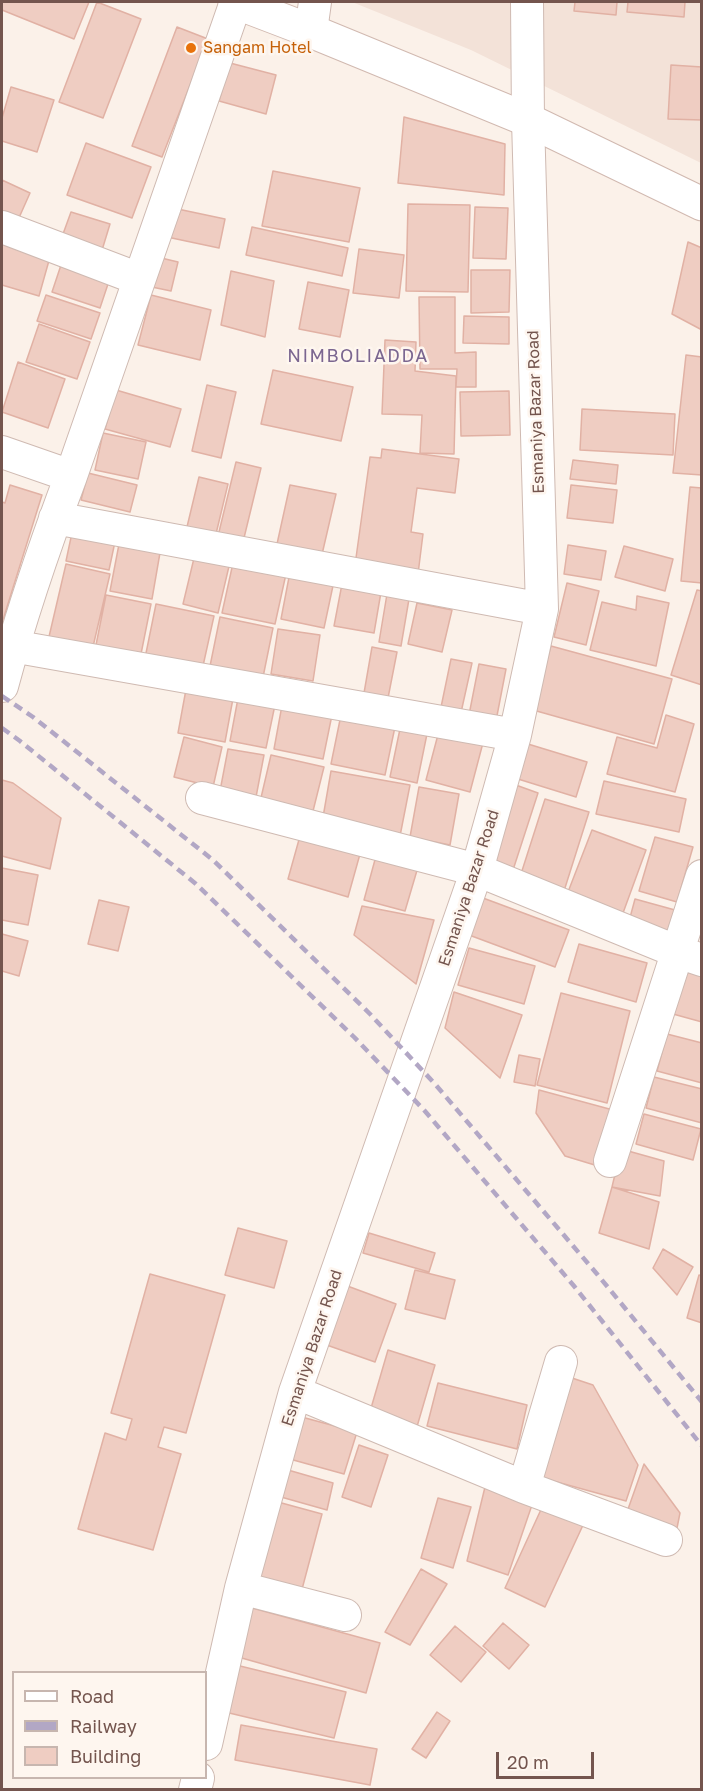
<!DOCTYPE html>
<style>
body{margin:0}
#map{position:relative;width:703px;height:1791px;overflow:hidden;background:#fbf1e9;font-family:"Golos Text",sans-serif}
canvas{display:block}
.frame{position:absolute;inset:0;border:3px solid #74554e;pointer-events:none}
.legend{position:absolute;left:12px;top:1671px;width:195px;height:108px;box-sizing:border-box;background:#fef6ef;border:2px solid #c7b6af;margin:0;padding:8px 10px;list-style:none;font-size:18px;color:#74554e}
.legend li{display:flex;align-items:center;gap:12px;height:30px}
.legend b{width:30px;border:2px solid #c7b6af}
.scale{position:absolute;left:496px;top:1752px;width:98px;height:27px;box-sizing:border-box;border:3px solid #74554e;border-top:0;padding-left:8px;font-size:18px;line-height:21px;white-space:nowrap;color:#74554e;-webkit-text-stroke:4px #fef6ef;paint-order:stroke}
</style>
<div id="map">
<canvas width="703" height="1791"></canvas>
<div class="frame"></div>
<ul class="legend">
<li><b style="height:8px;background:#fff"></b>Road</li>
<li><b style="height:8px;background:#b2a7c5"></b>Railway</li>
<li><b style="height:16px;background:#efcdc2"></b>Building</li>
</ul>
<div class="scale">20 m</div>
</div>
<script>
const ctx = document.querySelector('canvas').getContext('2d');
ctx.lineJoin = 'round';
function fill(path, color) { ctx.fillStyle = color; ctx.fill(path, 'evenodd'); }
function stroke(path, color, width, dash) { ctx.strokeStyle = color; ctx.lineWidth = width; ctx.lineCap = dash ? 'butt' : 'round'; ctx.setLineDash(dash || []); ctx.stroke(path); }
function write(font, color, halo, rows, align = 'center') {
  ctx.font = font + ' "Golos Text",sans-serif'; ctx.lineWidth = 5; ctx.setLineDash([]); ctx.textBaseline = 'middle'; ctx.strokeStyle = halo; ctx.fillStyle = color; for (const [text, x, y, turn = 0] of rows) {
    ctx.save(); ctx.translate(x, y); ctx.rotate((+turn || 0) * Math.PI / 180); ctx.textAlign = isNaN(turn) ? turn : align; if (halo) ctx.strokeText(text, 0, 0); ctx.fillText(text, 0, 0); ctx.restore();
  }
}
fill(new Path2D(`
 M352 2H701V163L471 50Z`), '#f3e2d8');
const building = new Path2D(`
 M2 2H89L74 39 2 10Z
 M97 2 141 19 103 118 59 102Z
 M575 2H617L616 15 574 11Z
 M628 2H685L684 17 627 12Z
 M177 27 208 39 162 157 132 146Z
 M230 63 276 75 266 114 219 101Z
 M671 65 702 67V120L668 119Z
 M11 87 54 100 37 152 2 141V118Z
 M404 117 505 144 504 195 398 183Z
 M86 143 151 167 132 218 67 195Z
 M273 171 360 188 349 242 262 226Z
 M2 180 30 193 14 229 2 224Z
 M408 204 470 205 468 292 406 291Z
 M475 207 508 208 506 259 473 258Z
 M173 208 225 219 219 248 167 237Z
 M71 212 110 224 99 260 59 245Z
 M252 227 348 248 342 276 246 255Z
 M688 242 702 248V330L672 314Z
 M2 243 50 257 39 296 2 285Z
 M359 249 404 255 399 298 353 293Z
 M64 256 112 272 100 308 52 292Z
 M153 256 178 262 171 291 147 286Z
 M471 270H510L509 312 471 313Z
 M231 271 274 281 265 337 221 325Z
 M308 282 349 290 340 337 299 329Z
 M46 295 100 313 91 339 37 321Z
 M151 295 211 310 200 360 138 345Z
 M419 297H455V353L476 352V387H456L457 369H420Z
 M464 316 509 317V344L463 343Z
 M39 324 90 342 77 379 26 362Z
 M385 340 416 342 415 371 456 376 454 454 420 453 422 415 382 414Z
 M686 355 702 357V475L673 473Z
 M18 362 65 379 48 428 2 412Z
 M273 370 353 387 341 441 261 424Z
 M207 385 236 392 221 458 192 451Z
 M116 390 181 409 170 447 105 429Z
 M509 391 510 435 461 436 460 392Z
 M582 409 675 414 673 455 580 450Z
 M103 433 146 442 138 479 95 470Z
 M382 449 459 459 455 493 417 488 411 532 423 534 418 574 355 565 370 457 381 458Z
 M573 460 618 465 616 484 570 479Z
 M236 462 261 468 243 542 218 536Z
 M88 473 137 485 130 512 81 500Z
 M199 477 228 484 215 538 186 531Z
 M10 485 42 495 2 623V502L5 503Z
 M290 485 336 494 320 563 275 553Z
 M571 485 617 490 613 523 567 518Z
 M690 487 702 488V583L681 581Z
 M73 528 116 537 109 570 66 561Z
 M120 539 161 547 152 599 110 591Z
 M568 545 606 551 601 580 564 574Z
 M624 546 673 559 665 591 615 577Z
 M195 554 230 562 218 613 183 604Z
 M233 563 286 574 275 624 222 613Z
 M66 564 110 574 92 651 48 641Z
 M290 572 334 581 324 628 281 619Z
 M567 583 599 591 586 645 554 637Z
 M342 584 381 592 374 633 334 626Z
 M697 590 702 591V685L671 675Z
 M387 594 409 599 401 646 379 642Z
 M106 595 151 604 139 664 94 655Z
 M637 596 669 603 656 666 590 650 602 602 636 610Z
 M417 603 452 610 442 652 408 644Z
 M156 604 214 616 201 675 144 663Z
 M220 617 273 628 262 682 209 671Z
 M278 629 320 635 313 681 271 674Z
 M551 646 672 679 654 744 533 710Z
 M372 647 397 652 388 698 364 693Z
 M451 659 472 663 460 717 440 712Z
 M479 664 506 669 495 726 468 720Z
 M187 684 234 693 225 742 178 733Z
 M239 693 276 700 266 748 230 741Z
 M283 700 333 710 323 759 274 749Z
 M342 710 396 722 385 775 331 764Z
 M666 715 694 724 675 792 607 774 617 737 657 748Z
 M401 724 428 729 417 783 390 777Z
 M440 727 484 739 470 792 426 780Z
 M184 737 222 747 213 787 174 777Z
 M528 744 587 762 576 797 518 779Z
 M228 749 264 755 256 797 220 791Z
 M271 755 324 767 312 815 260 802Z
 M331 771 410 785 400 836 322 823Z
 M2 780 13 783 61 818 50 869 2 856Z
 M604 781 686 799 679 832 596 814Z
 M513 784 538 793 513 870 487 862Z
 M419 787 459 794 450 845 410 837Z
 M545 799 589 812 564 891 520 877Z
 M592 830 646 850 623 913 568 892Z
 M300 836 360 854 348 897 288 879Z
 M655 837 693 847 677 902 639 891Z
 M376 856 418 867 405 911 364 900Z
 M2 868 38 875 28 925 2 920Z
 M483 898 569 930 555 967 469 935Z
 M635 899 675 910 668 936 628 925Z
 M99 900 129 907 118 951 88 944Z
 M362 906 434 920 416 984 354 935Z
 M2 934 28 941 19 976 2 971Z
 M579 944 647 963 636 1002 568 982Z
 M469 948 535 966 524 1004 458 985Z
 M685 971 702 975V1022L673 1014Z
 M454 992 522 1015 500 1078 445 1028Z
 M561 993 630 1011 607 1103 537 1085Z
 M667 1034 702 1043V1083L657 1071Z
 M519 1055 540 1059 535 1086 514 1082Z
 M654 1077 702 1089V1123L646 1108Z
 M539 1090 613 1110 598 1166 565 1156 536 1113Z
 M644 1114 701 1129 693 1160 636 1144Z
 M621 1149 664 1161 660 1196 612 1187Z
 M612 1187 659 1202 649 1249 599 1233Z
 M238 1228 287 1241 274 1288 225 1275Z
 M369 1233 435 1253 429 1272 363 1253Z
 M663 1249 693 1267 677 1295 653 1268Z
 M415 1270 455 1280 445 1319 405 1309Z
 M150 1274 225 1295 186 1433 164 1427 158 1447 181 1454 153 1550 78 1529 105 1433 126 1440 132 1419 111 1413Z
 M699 1275 702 1276V1323L687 1318Z
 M342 1284 396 1304 375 1362 321 1343Z
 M388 1350 435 1365 416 1430 369 1415Z
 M566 1376 593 1385 638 1465 626 1501 535 1476Z
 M438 1383 527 1405 517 1449 427 1426Z
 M298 1416 357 1432 344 1474 286 1458Z
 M359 1445 388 1455 371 1507 342 1497Z
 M644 1464 680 1513 677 1528 627 1512Z
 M288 1470 333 1483 327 1510 281 1497Z
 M485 1487 533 1502 508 1575 467 1561Z
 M438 1498 471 1507 453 1568 421 1558Z
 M278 1502 322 1514 301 1593 256 1581Z
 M544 1503 584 1523 545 1607 505 1588Z
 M421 1569 447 1584 410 1645 385 1632Z
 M245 1606 380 1643 366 1693 231 1655Z
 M503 1623 529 1645 509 1669 483 1646Z
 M455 1626 486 1652 461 1682 430 1655Z
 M236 1665 346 1692 334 1738 225 1712Z
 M437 1712 450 1721 426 1758 412 1749Z
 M241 1725 377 1749 370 1785 235 1760Z`);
fill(building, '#efcdc2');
stroke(building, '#e1b1a4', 1.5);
const minor = new Path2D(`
 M311 31 315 2
 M2 227 139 279
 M2 452 71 476
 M55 518 542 609
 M12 646 515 735
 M2 686C21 615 45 545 71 476L236 2
 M202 798 477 870 678 952 702 960
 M610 1161 702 876
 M295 1392 524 1487 666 1540
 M524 1487 561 1362
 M241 1588 345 1615
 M206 1744 241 1588 295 1392 477 870 515 735 542 609 528 120 527 2
 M195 1790 198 1778`);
const secondary = new Path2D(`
 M235 2 311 31 528 120 702 204`);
stroke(minor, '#cfbab2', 34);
stroke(secondary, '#d1b9b0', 35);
stroke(minor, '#fff', 32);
stroke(secondary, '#fff', 33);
stroke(new Path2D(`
 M2 696 33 717 213 860 370 1014 435 1084 597 1274 702 1402
 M2 728 20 741 196 884 354 1037 424 1110 574 1286 702 1446`), '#b2a7c5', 4.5, [9, 6]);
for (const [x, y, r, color] of [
 [191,48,6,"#e8710a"]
]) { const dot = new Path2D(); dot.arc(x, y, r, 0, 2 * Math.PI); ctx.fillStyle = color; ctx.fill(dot); stroke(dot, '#fef6ef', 2); }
write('16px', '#c56008', '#fef6ef', [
 ["Sangam Hotel",203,48]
], 'left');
write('16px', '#74554e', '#fef6ef', [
 ["Esmaniya Bazar Road",536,412,-92],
 ["Esmaniya Bazar Road",469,888,-72],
 ["Esmaniya Bazar Road",312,1348,-72]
]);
ctx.letterSpacing = '1.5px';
write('18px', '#7b6690', '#fef6ef', [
 ["NIMBOLIADDA",358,356]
]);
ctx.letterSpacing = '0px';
</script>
